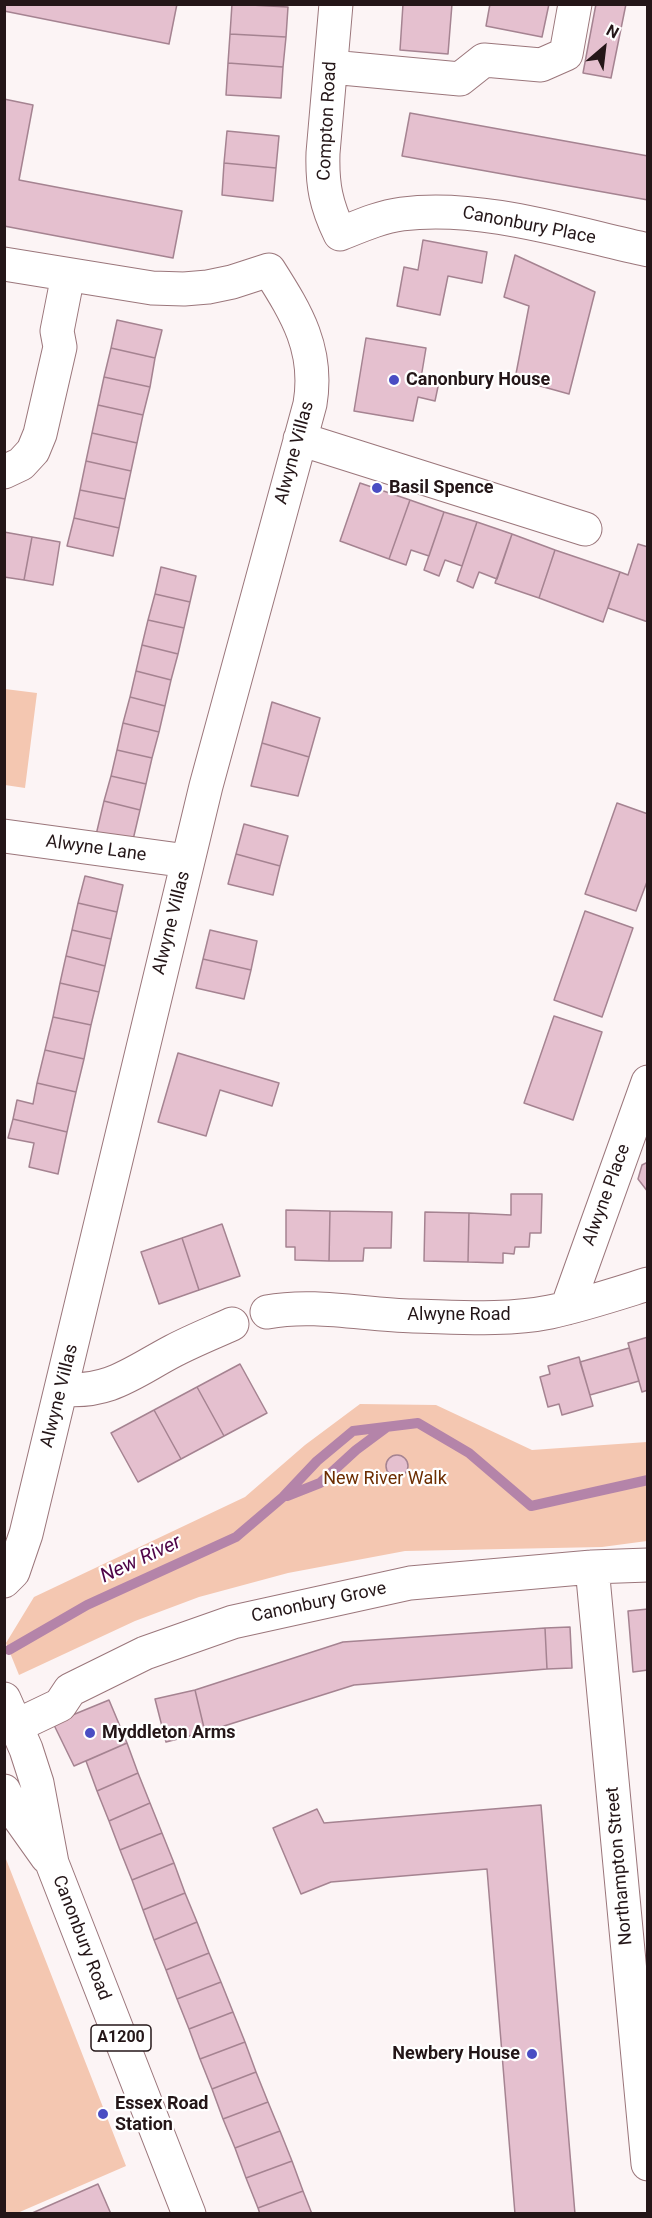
<!DOCTYPE html>
<style>
body{margin:0}
#map{position:relative;width:652px;height:2218px;overflow:hidden;background:#fcf4f5;font-family:Roboto,sans-serif}
canvas{display:block}
.frame{position:absolute;inset:0;border:6px solid #241618;pointer-events:none}
.north{position:absolute;left:574px;top:18px;width:60px;height:60px;-webkit-text-stroke:4px #fff;paint-order:stroke;rotate:28deg;font-size:16px;font-weight:700;line-height:24px;text-align:center;color:#241618}
.north::after{content:'';display:block;margin:auto;width:21px;height:27px;background:#241618;clip-path:polygon(50% 0,100% 100%,50% 72%,0 100%)}
</style>
<div id="map">
<canvas width="652" height="2218"></canvas>
<div class="frame"></div>
<div class="north">N</div>
</div>
<script>
const ctx = document.querySelector('canvas').getContext('2d');
ctx.lineJoin = 'round';
function fill(path, color) { ctx.fillStyle = color; ctx.fill(path, 'evenodd'); }
function stroke(path, color, width, dash) { ctx.strokeStyle = color; ctx.lineWidth = width; ctx.lineCap = dash ? 'butt' : 'round'; ctx.setLineDash(dash || []); ctx.stroke(path); }
function write(font, color, halo, rows, align = 'center') {
  ctx.font = font + ' Roboto,sans-serif'; ctx.lineWidth = 4.5; ctx.setLineDash([]); ctx.textBaseline = 'middle'; ctx.strokeStyle = halo; ctx.fillStyle = color; for (const [text, x, y, turn = 0] of rows) {
    ctx.save(); ctx.translate(x, y); ctx.rotate((+turn || 0) * Math.PI / 180); ctx.textAlign = isNaN(turn) ? turn : align; if (halo) ctx.strokeText(text, 0, 0); ctx.fillText(text, 0, 0); ctx.restore();
  }
}
fill(new Path2D(`
 M5 689 37 693 25 788 5 785Z
 M360 1404 436 1405 532 1450 647 1442V1541L602 1547 405 1551 288 1573 199 1597 135 1621 19 1675 6 1643 34 1597 245 1497 305 1445Z
 M4 1854 126 2166 15 2214 4 2213Z`), '#f4c7b1');
stroke(new Path2D(`
 M287 1496 320 1483 356 1450 387 1427
 M9 1650 87 1605 236 1537 283 1497 317 1461 353 1431 418 1423 469 1453 531 1506 648 1480`), '#b484a9', 10);
const building = new Path2D(`
 M4 4H177L169 44 4 11Z
 M232 4 288 7 286 37 230 34Z
 M403 4H452L448 54 400 50Z
 M490 4H549L542 37 486 26Z
 M596 4H626L611 78 583 73Z
 M230 34 286 37 283 67 228 63Z
 M228 63 283 67 281 98 226 95Z
 M4 99 33 105 19 180 182 211 173 258 4 226Z
 M410 113 648 156V200L402 156Z
 M227 131 279 136 276 168 224 163Z
 M224 163 276 168 273 201 222 195Z
 M423 240 487 252 482 283 448 276 440 315 397 306 404 267 418 270Z
 M515 255 595 292 569 394 515 379 529 306 504 297Z
 M117 320 162 330 155 358 111 348Z
 M366 338 426 348 421 378 439 382 435 401 418 397 413 421 354 411Z
 M111 348 155 358 150 387 104 377Z
 M104 377 150 387 143 415 98 405Z
 M98 405 143 415 137 443 92 433Z
 M92 433 137 443 131 471 86 461Z
 M86 461 131 471 125 499 80 490Z
 M360 483 410 500 389 559 340 541Z
 M80 490 125 499 119 528 74 518Z
 M410 500 444 512 429 556 411 550 406 565 389 559Z
 M444 512 477 522 462 566 445 560 439 576 424 570Z
 M74 518 119 528 113 556 67 546Z
 M477 522 512 534 497 579 479 572 473 588 457 581Z
 M4 532 32 537 24 580 4 577Z
 M512 534 555 550 539 598 495 583Z
 M32 537 60 542 53 585 24 580Z
 M638 544 648 547V622L608 608 620 572 628 575Z
 M555 550 620 572 603 622 539 598Z
 M161 567 196 576 190 602 155 594Z
 M155 594 190 602 184 628 148 620Z
 M148 620 184 628 178 654 142 645Z
 M142 645 178 654 171 680 136 671Z
 M136 671 171 680 165 706 130 697Z
 M130 697 165 706 159 732 123 723Z
 M272 702 320 718 309 757 262 743Z
 M123 723 159 732 152 758 117 750Z
 M262 743 309 757 298 796 251 786Z
 M117 750 152 758 146 784 111 776Z
 M111 776 146 784 140 810 104 801Z
 M104 801 140 810 132 844 96 835Z
 M617 803 648 814V879L636 911 585 894Z
 M244 824 288 836 280 866 236 854Z
 M236 854 280 866 273 895 228 884Z
 M85 876 123 885 117 912 78 903Z
 M78 903 117 912 111 939 72 930Z
 M585 911 633 928 602 1017 554 1000Z
 M72 930 111 939 105 966 66 956Z
 M210 930 257 941 251 970 203 959Z
 M66 956 105 966 99 992 60 983Z
 M203 959 251 970 244 999 196 988Z
 M60 983 99 992 91 1025 53 1017Z
 M554 1016 602 1032 573 1120 524 1103Z
 M53 1017 91 1025 84 1059 45 1050Z
 M45 1050 84 1059 76 1092 37 1083Z
 M178 1053 279 1083 272 1106 220 1090 206 1136 158 1122Z
 M37 1083 76 1092 67 1132 13 1119 17 1100 33 1104Z
 M13 1119 67 1132 58 1174 29 1167 34 1143 8 1138Z
 M648 1162V1192L638 1179 642 1165Z
 M511 1194H542L541 1233H530L529 1247H515L514 1254 503 1253V1263L468 1262 469 1213 511 1215Z
 M286 1210 330 1211 329 1261 295 1260V1247H286Z
 M330 1211 392 1212 391 1248H364L363 1261H329Z
 M425 1212 469 1213 468 1262 424 1261Z
 M222 1224 240 1276 199 1290 182 1238Z
 M182 1238 199 1290 159 1304 141 1252Z
 M648 1337V1390L642 1392 628 1343Z
 M629 1348 639 1381 590 1395 580 1362Z
 M579 1357 593 1406 562 1415 559 1404 548 1407 540 1377 550 1374 548 1366Z
 M240 1364 267 1413 224 1436 197 1387Z
 M197 1387 224 1436 181 1459 154 1410Z
 M154 1410 181 1459 138 1482 111 1433Z
 M386 1466a11 11 0 1 1 22 0a11 11 0 1 1-22 0Z
 M648 1609V1670L633 1672 628 1611Z
 M570 1627 572 1668 547 1669 545 1628Z
 M545 1628 547 1669 354 1685 205 1732 195 1690 343 1642Z
 M195 1690 205 1732 166 1742 155 1699Z
 M109 1700 127 1743 74 1766 53 1723Z
 M127 1743 138 1773 97 1791 86 1761Z
 M138 1773 150 1803 109 1821 97 1791Z
 M150 1803 162 1833 120 1850 109 1821Z
 M541 1805 575 2214H515L487 1869 331 1882 301 1894 273 1828 317 1809 324 1823Z
 M162 1833 174 1863 132 1880 120 1850Z
 M174 1863 185 1893 143 1910 132 1880Z
 M185 1893 197 1922 154 1940 143 1910Z
 M197 1922 209 1953 166 1970 154 1940Z
 M209 1953 221 1982 177 1999 166 1970Z
 M221 1982 233 2012 189 2029 177 1999Z
 M233 2012 245 2042 200 2059 189 2029Z
 M245 2042 256 2072 212 2089 200 2059Z
 M256 2072 268 2102 223 2119 212 2089Z
 M268 2102 280 2131 235 2148 223 2119Z
 M280 2131 292 2161 246 2178 235 2148Z
 M292 2161 303 2191 258 2208 246 2178Z
 M98 2184 111 2214H30Z
 M303 2191 312 2214H260L258 2208Z`);
fill(building, '#e5c0cf');
stroke(building, '#a58391', 1.5);
const minor = new Path2D(`
 M336 4 323 153C322 185 326 205 340 234 360 226 380 217 402 214 481 204 570 233 648 250
 M331 67 460 79 484 60 541 65 566 54 575 4
 M4 264 152 288 184 289 208 287 232 282 269 270C297 314 319 350 310 404L206 786 26 1534 13 1572 4 1581
 M300 439 585 529
 M4 472 21 464 33 451 40 434 60 347 57 331 68 275
 M4 836 187 861
 M567 1308 648 1082
 M267 1312C314 1303 365 1315 413 1316 458 1317 506 1321 550 1312 583 1305 616 1294 648 1284
 M61 1389C109 1394 133 1372 173 1351 192 1341 212 1333 232 1324
 M592 1567 648 2164
 M16 1726 60 1705 70 1690 145 1653 233 1622 410 1583 592 1567 648 1565`);
const major = new Path2D(`
 M4 1699 26 1749 37 1783 52 1863 189 2214
 M4 1791 15 1812 47 1857`);
stroke(minor, '#9b767b', 35);
stroke(major, '#9b767b', 35);
stroke(minor, '#fff', 33);
stroke(major, '#fff', 33);
for (const [x, y, r, color] of [
 [394,380,6,"#4a4dc3"],
 [377,488,6,"#4a4dc3"],
 [90,1733,6,"#4a4dc3"],
 [532,2054,6,"#4a4dc3"],
 [103,2114,6,"#4a4dc3"]
]) { const dot = new Path2D(); dot.arc(x, y, r, 0, 2 * Math.PI); ctx.fillStyle = color; ctx.fill(dot); stroke(dot, '#fff', 2); }
for (const [x, y, w] of [
 [121,2038,60]
]) { const box = new Path2D(); box.roundRect(x - w / 2, y - 13, w, 26, 4.5); ctx.fillStyle = '#fff'; ctx.fill(box); stroke(box, '#241618', 1.5); }
write('bold 16px', '#241618', null, [
 ["A1200",121,2038]
]);
write('18px', '#241618', '#fff', [
 ["Compton Road",328,121,-87],
 ["Canonbury Place",529,226,11],
 ["Alwyne Villas",295,453,-75],
 ["Alwyne Lane",96,849,8],
 ["Alwyne Villas",172,923,-76],
 ["Alwyne Place",607,1195,-70],
 ["Alwyne Road",459,1315],
 ["Alwyne Villas",60,1396,-76],
 ["Canonbury Grove",319,1603,-12],
 ["Northampton Street",620,1866,-95],
 ["Canonbury Road",81,1938,69]
]);
write('bold 18px', '#241618', '#fff', [
 ["Canonbury House",406,380],
 ["Basil Spence",389,488],
 ["Myddleton Arms",102,1733],
 ["Newbery House",520,2054,"right"],
 ["Essex Road",115,2104],
 ["Station",115,2125]
], 'left');
write('18px', '#6d2e02', '#fff', [
 ["New River Walk",385,1479]
]);
write('italic 20px', '#4f0548', '#fff', [
 ["New River",141,1560,-25]
]);
</script>
